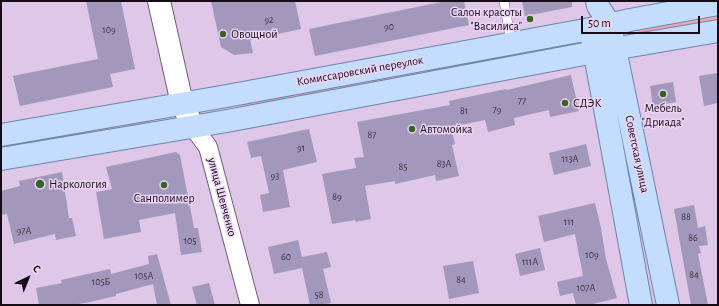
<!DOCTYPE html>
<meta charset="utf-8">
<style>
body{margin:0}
#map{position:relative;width:719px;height:306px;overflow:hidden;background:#dfc7e8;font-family:"Alegreya Sans",sans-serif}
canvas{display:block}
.frame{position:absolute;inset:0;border:2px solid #150c18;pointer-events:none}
.north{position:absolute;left:8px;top:258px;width:40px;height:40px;-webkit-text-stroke:3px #ecd4f5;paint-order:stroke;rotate:43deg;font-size:11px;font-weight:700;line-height:16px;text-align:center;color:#150c18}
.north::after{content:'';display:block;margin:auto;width:14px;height:18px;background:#150c18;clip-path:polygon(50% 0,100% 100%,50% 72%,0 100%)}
.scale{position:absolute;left:581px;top:16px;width:119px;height:18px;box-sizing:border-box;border:2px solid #150c18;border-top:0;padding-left:5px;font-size:12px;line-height:14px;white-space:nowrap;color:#150c18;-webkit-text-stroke:3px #ecd4f5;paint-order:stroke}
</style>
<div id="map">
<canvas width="719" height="306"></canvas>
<div class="frame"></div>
<div class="north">С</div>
<div class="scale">50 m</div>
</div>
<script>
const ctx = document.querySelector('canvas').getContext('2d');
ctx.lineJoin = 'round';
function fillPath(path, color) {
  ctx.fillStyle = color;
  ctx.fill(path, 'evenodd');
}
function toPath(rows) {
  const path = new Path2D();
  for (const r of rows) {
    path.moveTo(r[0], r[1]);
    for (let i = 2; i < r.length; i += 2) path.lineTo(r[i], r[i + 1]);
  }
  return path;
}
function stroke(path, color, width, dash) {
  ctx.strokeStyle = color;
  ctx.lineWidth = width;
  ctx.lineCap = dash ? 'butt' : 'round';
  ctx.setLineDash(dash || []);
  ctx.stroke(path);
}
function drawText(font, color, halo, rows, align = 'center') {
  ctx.font = font + ' "Alegreya Sans",sans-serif';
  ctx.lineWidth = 3;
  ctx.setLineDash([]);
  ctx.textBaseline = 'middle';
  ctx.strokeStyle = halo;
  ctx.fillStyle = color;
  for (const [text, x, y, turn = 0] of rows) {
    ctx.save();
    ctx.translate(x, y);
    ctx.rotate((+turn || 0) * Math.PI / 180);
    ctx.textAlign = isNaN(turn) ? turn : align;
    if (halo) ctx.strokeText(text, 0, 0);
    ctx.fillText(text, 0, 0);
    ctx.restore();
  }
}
const green = toPath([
 [718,13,718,21,639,35,637,27],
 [560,42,562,50,243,109,241,100],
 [150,118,151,125,1,151,1,144]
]);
const building = toPath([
 [86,1,121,1,135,69,110,74,113,87,20,106,13,76,98,59],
 [211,1,295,1,301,29,250,40,253,53,234,55,221,47],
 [446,1,464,1,469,25,315,56,309,29],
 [522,1,572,1,572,7,525,16],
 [718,73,718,103,704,106,699,76],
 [571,75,579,111,550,117,549,110,514,118,515,125,488,132,485,120,451,127,455,144,452,145,459,176,436,181,435,175,395,184,395,181,365,186,371,219,356,222,355,220,332,224,322,174,356,168,354,158,364,157,357,122,450,105,449,101,506,89,507,90],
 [673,82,676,102,653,106,650,86],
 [309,129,317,162,283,170,290,207,263,212,260,195,269,193,261,156,251,158,247,142],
 [586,144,591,166,554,175,549,153],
 [176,152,180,155,194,228,198,228,202,252,181,255,175,213,139,220,141,232,104,239,96,192,112,189,106,167],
 [62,172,69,218,72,218,76,236,56,240,55,234,14,244,7,214,1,215,1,191,20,186,19,181],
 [595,203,601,228,606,259,617,298,589,305,576,305,573,293,560,296,557,282,583,276,575,234,544,242,538,216],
 [694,205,698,228,705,226,708,245,699,246,701,253,698,254,708,305,691,305,674,209],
 [298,240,302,257,327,252,331,267,323,269,331,303,320,305,310,305,302,268,274,274,268,247],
 [540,248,545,270,520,276,515,254],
 [157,254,171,305,157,305,153,284,116,294,116,296,85,303,71,305,39,305,36,288,62,283,61,280,110,269,111,274,149,264,148,256],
 [473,261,479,293,449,299,443,266],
 [209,283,215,305,197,305,192,287]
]);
const lane = toPath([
 [504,1,511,43]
]);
const street = toPath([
 [193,127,208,147,250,305]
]);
const secondary = toPath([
 [159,1,182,103,193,127]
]);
const primary = toPath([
 [597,1,598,6,610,25,668,305],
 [592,38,641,305],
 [1,135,221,97,590,29,630,20,718,4],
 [1,159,227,121,595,52,718,31]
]);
const markers = [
 [530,19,4,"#366321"],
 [223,34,4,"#366321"],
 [663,94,4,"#366321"],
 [565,103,4,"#366321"],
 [412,129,4,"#366321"],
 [40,184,5,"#366321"],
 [164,185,4,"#366321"]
];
const numberNames = [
 ["92",269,20],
 ["90",389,27],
 ["109",109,30],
 ["77",522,101],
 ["79",497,110],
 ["81",464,111],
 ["87",372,135],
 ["91",301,148],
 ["113А",570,159],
 ["83А",444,164],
 ["85",403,167],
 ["93",275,176],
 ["89",337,197],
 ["88",686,217],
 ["111",569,222],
 ["97А",24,231],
 ["86",693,238],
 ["105",190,241],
 ["109",592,255],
 ["60",286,257],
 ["111А",530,262],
 ["84",694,275],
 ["105А",144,276],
 ["84",461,280],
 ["105Б",101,282],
 ["107А",586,288],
 ["58",319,295]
];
const poiNames = [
 ["Салон красоты",522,12,"right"],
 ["\"Василиса\"",522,26,"right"],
 ["Овощной",231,34],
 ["СДЭК",573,103],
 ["Мебель",663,108,"center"],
 ["\"Дриада\"",663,122,"center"],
 ["Автомойка",420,129],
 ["Наркология",49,184],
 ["Санполимер",164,198,"center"]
];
const streetNames = [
 ["Комиссаровский переулок",360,71,-10],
 ["Советская улица",637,154,78],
 ["улица Шевченко",222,197,75]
];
fillPath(green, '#f0a8ab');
fillPath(building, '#a198bb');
stroke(lane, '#725c79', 10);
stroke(street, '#725c79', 20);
stroke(secondary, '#725c79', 24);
stroke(primary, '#6d84ac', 24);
stroke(lane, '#fff', 9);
stroke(street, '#fff', 18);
stroke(secondary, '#fff', 22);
stroke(primary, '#c4dcfd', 22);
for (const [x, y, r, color] of markers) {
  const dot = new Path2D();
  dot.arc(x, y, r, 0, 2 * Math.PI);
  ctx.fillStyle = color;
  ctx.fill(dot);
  stroke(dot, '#ecd4f5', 1.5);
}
drawText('10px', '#382f41', null, numberNames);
drawText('12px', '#150c18', '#ecd4f5', poiNames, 'left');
drawText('12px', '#150c18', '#ecd4f5', streetNames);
</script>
